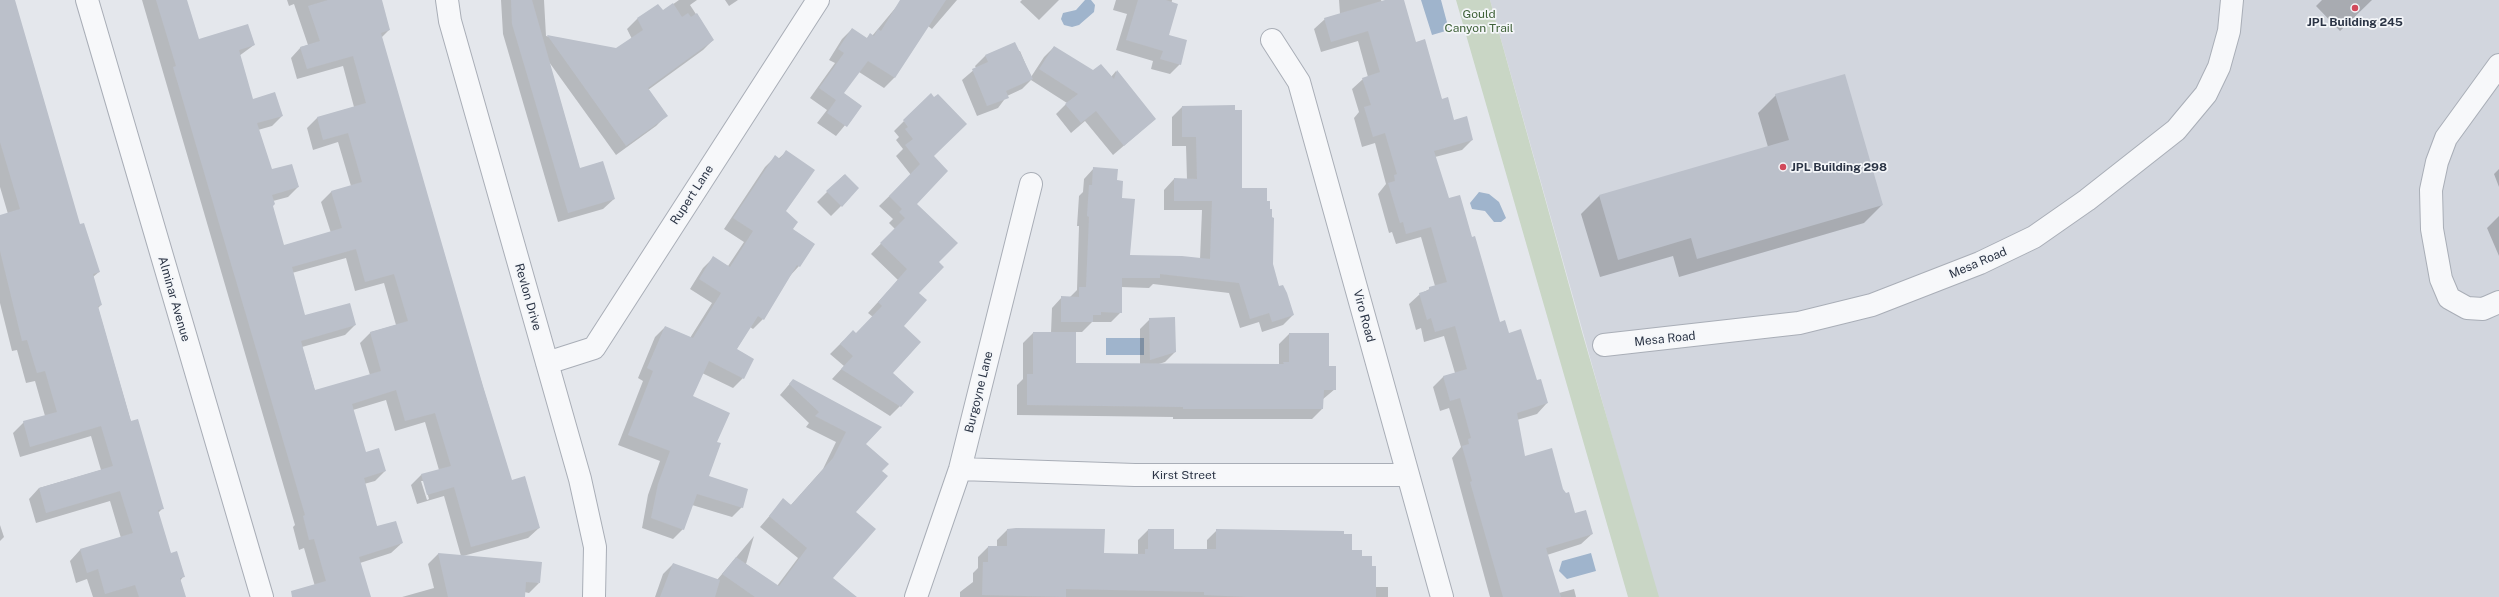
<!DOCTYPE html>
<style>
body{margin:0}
canvas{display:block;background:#e4e7ec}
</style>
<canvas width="2499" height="597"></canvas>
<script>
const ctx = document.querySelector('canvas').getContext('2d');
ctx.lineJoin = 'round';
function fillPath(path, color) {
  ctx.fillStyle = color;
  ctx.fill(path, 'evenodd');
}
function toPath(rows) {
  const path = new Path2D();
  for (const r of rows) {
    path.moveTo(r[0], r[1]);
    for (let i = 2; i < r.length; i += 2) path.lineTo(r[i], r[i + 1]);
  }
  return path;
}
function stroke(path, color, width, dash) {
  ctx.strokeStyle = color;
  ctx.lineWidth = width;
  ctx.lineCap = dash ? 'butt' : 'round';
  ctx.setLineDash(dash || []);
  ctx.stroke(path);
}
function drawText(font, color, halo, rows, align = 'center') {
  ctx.font = font + ' "Public Sans",sans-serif';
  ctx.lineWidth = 3.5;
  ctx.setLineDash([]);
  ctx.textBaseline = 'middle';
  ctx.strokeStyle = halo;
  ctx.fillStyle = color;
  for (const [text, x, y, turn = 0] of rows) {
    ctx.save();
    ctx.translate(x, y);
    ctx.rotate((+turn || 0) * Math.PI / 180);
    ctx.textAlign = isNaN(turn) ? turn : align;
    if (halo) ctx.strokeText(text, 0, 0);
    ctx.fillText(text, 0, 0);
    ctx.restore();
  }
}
const built = toPath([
 [1490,0,2499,0,2499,597,1657,597]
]);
const green = toPath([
 [1456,0,1490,0,1582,332,1659,597,1628,597]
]);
const water = toPath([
 [1085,0,1091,0,1095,5,1094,12,1079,25,1072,27,1064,25,1061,19,1063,13,1076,10],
 [1421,0,1441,0,1449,30,1432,35],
 [1479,192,1489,194,1499,202,1506,218,1501,222,1494,222,1485,211,1472,209,1470,203],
 [1106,338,1144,338,1144,355,1106,355],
 [1591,553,1596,571,1567,579,1559,571,1562,561]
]);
const shadow = toPath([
 [0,0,13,0,79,225,99,272,93,277,101,305,98,308,131,422,163,508,158,513,170,554,183,577,180,581,185,597,93,597,87,579,76,583,70,561,80,550,121,538,110,501,36,523,29,499,39,488,101,470,91,436,20,457,13,433,24,422,45,416,35,381,26,383,17,350,12,351,0,303,0,216,8,214,0,187],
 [142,0,186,0,198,40,254,45,239,56,252,100,282,116,272,126,258,130,271,171,298,187,288,197,273,201,272,206,283,246,331,233,321,202,331,192,351,186,338,142,313,150,307,128,317,118,354,107,343,66,297,79,291,58,301,47,308,45,294,4,289,6,287,0,381,0,389,30,381,38,447,267,511,481,539,528,528,538,463,556,539,583,529,593,524,592,524,597,402,597,434,588,428,564,438,554,461,556,444,496,417,504,411,485,421,475,439,470,425,422,395,431,386,400,353,410,365,453,385,471,375,481,364,484,377,527,402,543,391,553,360,563,370,597,318,597,304,548,299,550,293,527,295,525],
 [346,258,355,291,384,283,396,325,371,332,360,343,370,375,315,391,302,347,345,335,355,325,304,316,292,273],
 [421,481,424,481,429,499,427,500],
 [501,0,544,0,546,36,616,49,632,39,627,29,637,19,662,12,679,0,697,0,690,5,713,40,703,50,648,90,666,116,656,126,616,155,549,62,580,170,614,199,603,209,558,222,503,34],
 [725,0,738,0,729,6],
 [902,0,957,0,932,29,928,26,894,78,884,88,859,72,843,93,861,106,836,136,817,123,827,110,810,98,835,63,829,60,842,39,852,29,866,39,870,35,872,36],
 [1022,0,1059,0,1039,20,1020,2],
 [1116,0,1172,0,1168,36,1180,64,1170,74,1151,69,1153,61,1116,50,1127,14,1113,10],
 [1339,0,1381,0,1382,2,1402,0,1415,43,1442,100,1454,121,1472,140,1462,150,1435,157,1448,199,1471,238,1499,323,1547,403,1537,414,1517,420,1524,457,1562,489,1574,514,1592,534,1581,544,1547,555,1559,593,1574,589,1576,597,1490,597,1452,458,1461,447,1449,408,1440,411,1433,387,1443,377,1455,373,1444,336,1424,342,1421,328,1416,330,1409,304,1420,294,1435,286,1421,237,1396,244,1392,232,1389,233,1378,194,1386,184,1375,143,1362,147,1354,118,1359,112,1352,89,1363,79,1368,77,1358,41,1321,52,1314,29,1325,19,1340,14],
 [2322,0,2372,0,2340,31,2316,6],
 [1054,47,1093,71,1111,77,1116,71,1155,119,1113,155,1085,121,1071,133,1056,114,1067,103,1031,80,1022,89,1007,96,998,108,977,116,962,80,976,68,975,66,985,56,1020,51,1031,77,1044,57],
 [1776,95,1882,205,1864,223,1679,277,1673,256,1600,277,1581,214,1599,196,1768,147,1758,113],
 [1234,106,1241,189,1266,202,1272,264,1278,288,1293,315,1283,325,1262,332,1259,322,1240,328,1229,293,1153,284,1149,288,1121,287,1121,312,1111,322,1092,322,1082,332,1075,332,1075,364,1140,364,1140,329,1150,319,1175,352,1165,362,1159,364,1279,365,1279,344,1289,334,1328,367,1335,389,1322,400,1322,409,1312,419,1173,419,1173,417,1017,415,1017,385,1023,379,1023,343,1033,333,1051,333,1052,308,1062,297,1070,297,1077,290,1079,226,1077,226,1079,196,1083,192,1084,179,1094,168,1116,181,1121,199,1129,256,1200,259,1202,210,1164,210,1164,190,1174,179,1187,180,1186,146,1172,146,1172,117,1182,107],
 [904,121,933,156,916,204,938,262,918,293,902,326,892,373,900,406,890,416,832,379,844,366,830,354,843,341,856,334,873,317,868,313,898,280,871,254,895,229,889,223,893,219,879,206,911,175,896,156,903,149,896,140,899,137,894,131],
 [786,152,785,211,799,266,789,277,763,319,753,329,750,327,736,350,743,378,733,388,702,373,692,397,716,442,707,477,742,507,732,517,692,505,683,529,673,539,642,528,648,495,660,461,618,445,643,381,638,378,655,337,665,327,690,338,712,303,690,289,703,268,713,258,728,266,744,242,724,229,765,167,775,157,778,159],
 [2499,169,2499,187,2494,174],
 [844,175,841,206,831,216,817,202],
 [2499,216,2499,256,2487,228],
 [793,380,865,444,881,471,854,512,831,579,848,597,655,597,663,574,673,564,717,580,754,536,746,564,777,586,798,558,760,527,783,500,791,505,823,469,836,442,806,427,809,423,780,395],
 [0,525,4,537,0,541],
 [1007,530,1103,554,1138,555,1138,540,1148,530,1173,550,1207,550,1207,540,1217,530,1344,535,1351,551,1371,567,1375,587,1388,587,1388,597,960,597,960,592,973,582,973,573,978,568,978,557,988,547,997,547,997,540]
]);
const building = toPath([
 [0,0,15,0,80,224,84,223,100,272,93,274,102,305,98,306,131,421,138,419,164,509,158,510,171,553,177,551,185,577,180,578,186,597,139,597,135,585,105,594,98,569,87,573,80,549,133,533,120,491,46,513,39,488,113,466,101,426,30,447,23,421,57,412,45,371,37,373,27,340,22,341,0,251,0,215,20,209,0,142],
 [156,0,187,0,199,39,248,24,255,45,239,50,253,99,275,92,283,116,257,123,272,169,292,164,299,187,272,195,275,204,273,206,284,245,342,228,331,191,362,182,348,133,323,140,317,117,366,103,353,56,307,69,300,47,320,41,308,6,328,0,382,0,390,30,381,33,483,386,512,480,525,476,540,528,471,547,454,487,427,495,421,474,451,466,435,413,405,421,396,390,352,404,366,452,379,448,386,471,364,478,377,526,396,521,403,543,359,557,371,597,292,597,291,591,326,581,314,539,309,540,303,516,305,515,173,67,176,66],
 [356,249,365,282,394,274,408,321,370,332,381,371,315,390,301,341,356,325,350,303,305,315,292,267],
 [511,0,532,0,580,168,603,161,615,199,568,213,512,24],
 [900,0,946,0,895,78,868,61,844,93,862,106,847,127,827,113,836,100,819,88,844,53,838,49,852,28,867,38,870,33,874,36,878,29,881,31],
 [1138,0,1166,0,1178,4,1169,35,1187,40,1181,65,1160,59,1163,51,1126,40],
 [1385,0,1404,0,1416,42,1425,39,1442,99,1448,97,1454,120,1467,116,1473,140,1434,151,1449,198,1460,195,1472,237,1475,236,1500,322,1505,320,1509,333,1521,329,1537,380,1541,379,1548,403,1517,413,1525,456,1552,448,1563,489,1566,493,1569,492,1575,513,1586,510,1593,534,1546,548,1561,597,1503,597,1470,482,1472,481,1462,446,1469,444,1468,439,1471,438,1460,398,1450,401,1443,376,1467,369,1455,326,1435,332,1431,318,1427,320,1419,293,1429,290,1429,287,1447,282,1431,227,1406,234,1403,222,1400,223,1388,183,1395,181,1394,175,1397,174,1385,133,1373,137,1364,107,1371,105,1362,78,1380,72,1368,31,1331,42,1324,18],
 [673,3,682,17,688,13,691,17,697,13,714,40,648,88,668,116,626,146,547,35,616,48,643,30,637,18,658,4,663,10],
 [1015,42,1033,79,1006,91,1009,98,987,106,972,69,988,62,985,55],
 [1054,46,1093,70,1101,64,1114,79,1117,70,1156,119,1124,146,1096,111,1081,123,1065,104,1078,94,1039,69],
 [1845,74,1883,205,1697,259,1691,238,1618,260,1599,195,1789,140,1775,94],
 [931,93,934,97,938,94,967,124,934,156,948,171,917,204,958,243,939,262,944,267,919,293,927,300,904,326,921,342,893,373,914,392,901,407,841,369,853,356,840,344,853,330,856,333,882,306,878,302,907,269,880,243,905,218,899,212,902,209,889,196,920,164,905,145,913,139,905,129,908,127,903,120],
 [1235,105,1235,110,1242,110,1242,188,1267,188,1267,201,1270,201,1270,209,1272,209,1272,217,1274,218,1273,264,1279,286,1283,285,1287,293,1294,315,1272,322,1269,313,1250,319,1239,283,1160,274,1160,278,1122,278,1122,313,1101,312,1101,315,1093,315,1093,322,1061,322,1061,296,1079,297,1079,287,1086,287,1089,217,1087,216,1089,185,1092,185,1093,167,1118,169,1117,180,1123,181,1122,198,1135,199,1130,255,1182,256,1210,259,1212,201,1174,201,1174,178,1197,179,1196,137,1182,137,1182,106],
 [786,150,815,170,786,211,798,222,793,229,815,244,800,267,797,265,764,320,758,316,737,349,754,359,744,379,709,361,693,396,730,413,717,442,721,443,709,476,748,489,743,508,697,494,684,530,651,518,658,484,670,451,628,435,653,371,647,368,665,326,693,338,721,293,699,279,713,256,730,267,753,231,733,218,775,155,780,159],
 [845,174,859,188,842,207,826,191],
 [1175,317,1176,352,1150,360,1149,318],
 [1033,332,1076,332,1076,363,1284,364,1283,362,1289,362,1289,333,1329,333,1329,366,1336,366,1336,390,1324,390,1323,409,1183,409,1183,407,1027,405,1027,374,1033,374],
 [793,379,882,427,866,444,889,464,882,471,888,476,856,512,876,529,833,578,857,597,755,597,722,574,736,557,779,586,807,548,769,516,783,498,791,505,833,458,846,432,815,416,819,412,789,384],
 [1016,528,1105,529,1104,553,1145,554,1145,549,1148,549,1148,529,1174,529,1174,549,1216,549,1216,529,1344,531,1344,534,1352,534,1352,550,1362,550,1362,556,1372,556,1372,566,1376,566,1376,597,1248,597,1204,595,1204,592,1066,589,1066,597,982,595,983,562,988,562,988,546,1007,546,1007,529],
 [438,553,542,562,540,583,526,582,525,597,448,597],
 [673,563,720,580,715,597,660,597]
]);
const minor = toPath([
 [87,0,262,597],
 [447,0,450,21,580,479,595,547,594,597],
 [1272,40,1299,82,1442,597],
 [2499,65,2446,138,2437,162,2431,190,2432,229,2441,279,2449,298,2467,308,2483,309,2499,302],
 [1604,345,1799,323,1872,305,1980,263,2034,237,2087,200,2176,130,2206,94,2219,67,2229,31,2232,0],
 [547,363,594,348,818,0],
 [960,469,1135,475,1407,475],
 [916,597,960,469,1031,184]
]);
const markers = [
 [2355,8,4,"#d1495b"],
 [1783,167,4,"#d1495b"]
];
const parkNames = [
 ["Gould",1479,14],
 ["Canyon Trail",1479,28]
];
const poiNames = [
 ["JPL Building 245",2355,22],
 ["JPL Building 298",1791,167,"left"]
];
const streetNames = [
 ["Rupert Lane",692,195,-57],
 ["Mesa Road",1978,263,-23],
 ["Revlon Drive",528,297,74],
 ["Alminar Avenue",174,299,74],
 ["Viro Road",1364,316,75],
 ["Mesa Road",1665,339,-6],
 ["Burgoyne Lane",979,392,-76],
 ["Kirst Street",1184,475]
];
fillPath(built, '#d2d6de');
fillPath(green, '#c9d6c5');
fillPath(water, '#9fb4cc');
fillPath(shadow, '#0003');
fillPath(building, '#bbc0ca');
stroke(minor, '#a9aeb7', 24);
stroke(minor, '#f7f8fa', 22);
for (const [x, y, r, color] of markers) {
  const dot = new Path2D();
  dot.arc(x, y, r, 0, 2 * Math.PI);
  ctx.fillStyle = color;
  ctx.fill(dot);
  stroke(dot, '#f4f6f9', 1.5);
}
drawText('12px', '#3f6138', '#f4f6f9', parkNames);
drawText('bold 12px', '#2b3445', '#f4f6f9', poiNames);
drawText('12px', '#2b3445', '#f4f6f9', streetNames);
</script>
